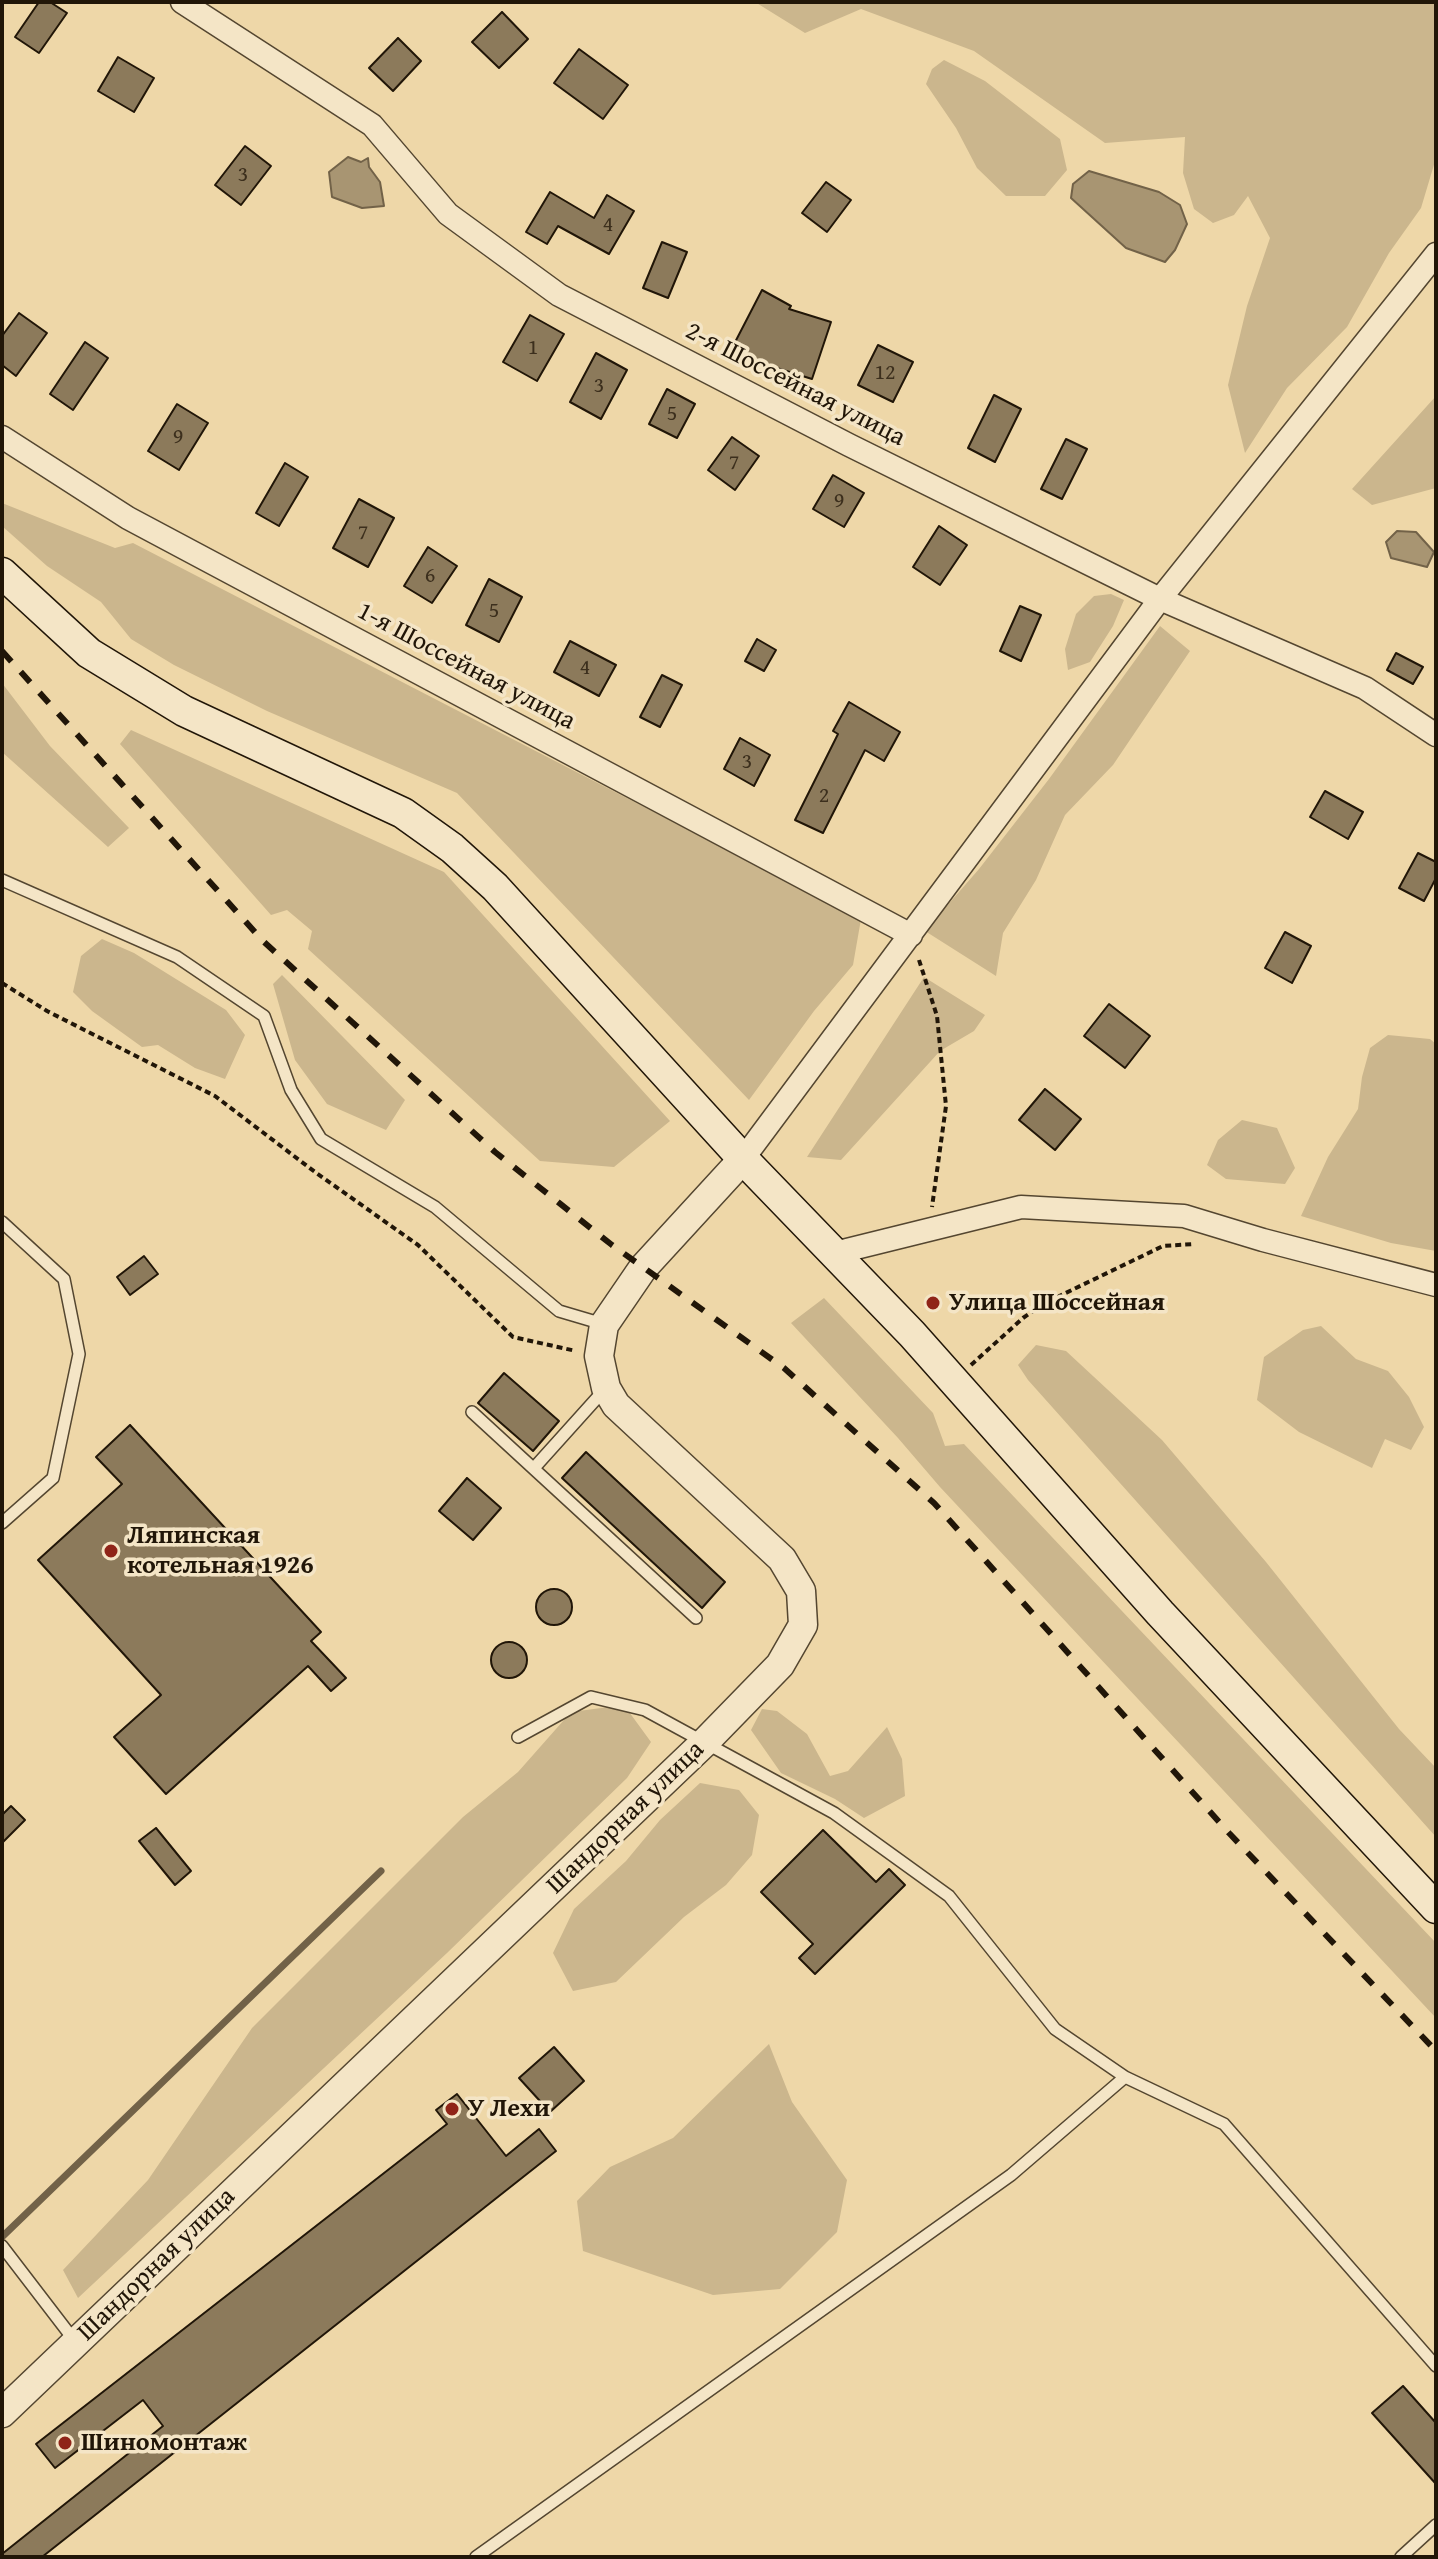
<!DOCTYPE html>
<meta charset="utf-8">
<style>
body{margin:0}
#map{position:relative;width:1438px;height:2559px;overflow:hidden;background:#eed7a8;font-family:"Gentium Book Plus",serif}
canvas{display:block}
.frame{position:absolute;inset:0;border:4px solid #211608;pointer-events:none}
</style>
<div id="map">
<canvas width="1438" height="2559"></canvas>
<div class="frame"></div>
</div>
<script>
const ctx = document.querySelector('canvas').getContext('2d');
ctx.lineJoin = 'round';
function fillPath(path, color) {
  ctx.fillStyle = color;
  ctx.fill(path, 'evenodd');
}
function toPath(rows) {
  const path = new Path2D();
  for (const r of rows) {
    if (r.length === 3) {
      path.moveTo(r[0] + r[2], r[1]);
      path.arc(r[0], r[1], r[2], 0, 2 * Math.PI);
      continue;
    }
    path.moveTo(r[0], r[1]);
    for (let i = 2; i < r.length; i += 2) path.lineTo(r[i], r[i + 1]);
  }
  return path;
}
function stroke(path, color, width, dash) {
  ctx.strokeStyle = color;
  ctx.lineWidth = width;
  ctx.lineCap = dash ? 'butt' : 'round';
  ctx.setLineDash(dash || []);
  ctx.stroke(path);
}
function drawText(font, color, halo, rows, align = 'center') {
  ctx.font = font + ' "Gentium Book Plus",serif';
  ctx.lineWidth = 7;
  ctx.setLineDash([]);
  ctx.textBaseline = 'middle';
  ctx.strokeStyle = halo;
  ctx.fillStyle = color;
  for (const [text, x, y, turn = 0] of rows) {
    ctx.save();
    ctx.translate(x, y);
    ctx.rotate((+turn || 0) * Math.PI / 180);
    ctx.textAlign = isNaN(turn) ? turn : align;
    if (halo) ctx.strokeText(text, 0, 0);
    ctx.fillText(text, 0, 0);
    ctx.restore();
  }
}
const green = toPath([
 [755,2,1436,2,1436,158,1421,208,1389,253,1347,327,1287,388,1245,453,1228,385,1247,306,1270,238,1248,196,1234,215,1213,223,1194,209,1183,173,1185,137,1105,143,974,51,861,9,805,33],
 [944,60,985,81,1060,139,1067,170,1045,196,1006,196,977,168,956,128,926,84,932,69],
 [1436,396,1436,488,1372,505,1352,489],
 [2,503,115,548,133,543,861,919,853,965,814,1011,749,1100,457,793,267,711,174,665,131,639,101,602,47,566,2,526],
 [1111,594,1124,600,1113,626,1090,662,1068,670,1065,649,1076,614,1094,596],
 [1160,626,1190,651,1113,765,1065,815,1036,880,1003,933,996,976,925,931,979,869,1049,779],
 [2,683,50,746,129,828,108,847,2,752],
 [131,730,444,872,670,1121,614,1167,540,1161,308,949,312,931,287,910,271,915,120,744],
 [102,939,134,953,226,1010,245,1035,225,1079,195,1068,158,1045,142,1047,92,1011,73,992,81,956],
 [282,975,405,1100,386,1130,327,1104,295,1060,273,984],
 [924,977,985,1015,974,1031,940,1051,841,1160,807,1157],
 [1388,1035,1430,1039,1436,1044,1436,1251,1391,1243,1301,1216,1328,1157,1358,1109,1362,1077,1370,1048],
 [1242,1120,1277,1128,1295,1168,1285,1184,1226,1179,1207,1165,1218,1140],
 [824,1298,933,1413,945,1446,964,1444,1436,1943,1436,2018,940,1487,898,1438,791,1323],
 [1321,1326,1356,1359,1388,1371,1409,1397,1424,1427,1411,1450,1385,1439,1372,1468,1299,1432,1257,1400,1264,1357,1303,1330],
 [1036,1345,1066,1351,1162,1440,1266,1562,1399,1729,1436,1768,1436,1837,1028,1380,1018,1365],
 [624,1705,651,1742,627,1778,447,1953,78,2298,63,2270,148,2180,252,2028,463,1817,518,1772,571,1712],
 [762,1709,777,1711,807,1734,830,1776,848,1771,887,1727,902,1759,905,1796,864,1818,835,1799,781,1773,751,1730],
 [700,1783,739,1790,759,1815,752,1855,726,1885,684,1917,616,1982,573,1991,553,1953,574,1909,626,1861,660,1820],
 [769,2044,792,2102,847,2180,837,2232,780,2289,713,2295,583,2251,577,2201,610,2167,673,2138]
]);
const water = toPath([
 [348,157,361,162,368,158,369,167,380,182,384,206,362,208,332,197,329,172,348,157],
 [1089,171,1159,192,1180,205,1187,224,1175,250,1165,262,1126,248,1071,198,1073,184,1089,171],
 [1397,531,1416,532,1434,552,1427,567,1391,558,1386,542,1397,531]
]);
const stream = toPath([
 [2,2237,381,1871]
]);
const building = toPath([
 [39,2,50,2,67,13,39,53,15,37,39,2],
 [502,12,528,39,499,68,472,42,502,12],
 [398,38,421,61,393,91,369,68,398,38],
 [579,49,628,85,603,119,554,83,579,49],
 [118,57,154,78,134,112,98,91,118,57],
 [245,146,271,166,241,205,215,185,245,146],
 [826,182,851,200,827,232,802,213,826,182],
 [550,192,594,218,607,195,634,211,609,254,558,226,547,244,526,232,550,192],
 [662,242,687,252,668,298,643,288,662,242],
 [762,290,791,306,789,309,831,322,812,379,761,363,760,365,731,350,762,290],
 [19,313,47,333,16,376,2,365,2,336,19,313],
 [530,315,564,334,537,381,503,362,530,315],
 [85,342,108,358,73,410,50,394,85,342],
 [878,345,913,362,893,402,858,385,878,345],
 [596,353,627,370,601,419,570,402,596,353],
 [667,389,695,404,677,438,649,424,667,389],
 [994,395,1021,409,995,462,968,448,994,395],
 [177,404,208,423,179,470,148,451,177,404],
 [732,437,759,456,735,490,708,470,732,437],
 [1066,439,1087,449,1062,499,1041,489,1066,439],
 [285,463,308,477,279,526,256,513,285,463],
 [833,475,864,493,844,527,813,509,833,475],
 [359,499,394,518,368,567,333,548,359,499],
 [939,526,967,545,940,585,913,567,939,526],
 [428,547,457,566,432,603,404,586,428,547],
 [489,579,522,597,499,642,466,625,489,579],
 [1020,606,1041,615,1021,661,1000,651,1020,606],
 [757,639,776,650,764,671,745,661,757,639],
 [570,641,616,665,599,696,554,672,570,641],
 [1396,653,1423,667,1413,684,1387,670,1396,653],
 [662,675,682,685,660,727,640,717,662,675],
 [849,702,900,732,884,761,865,750,823,833,795,820,838,734,833,731,849,702],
 [740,738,770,755,754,786,724,769,740,738],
 [1325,791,1363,812,1348,839,1310,817,1325,791],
 [1418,853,1436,862,1436,878,1424,901,1399,888,1418,853],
 [1285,932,1311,946,1292,983,1265,968,1285,932],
 [1109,1004,1150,1036,1125,1068,1084,1036,1109,1004],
 [1045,1089,1081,1119,1055,1150,1019,1120,1045,1089],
 [144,1256,158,1274,130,1295,117,1277,144,1256],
 [504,1373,559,1421,533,1451,478,1403,504,1373],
 [130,1425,321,1632,311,1641,346,1678,331,1691,308,1666,166,1794,114,1737,161,1695,38,1560,122,1484,96,1457,130,1425],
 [586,1452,725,1582,702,1608,562,1478,586,1452],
 [467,1478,501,1508,473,1540,439,1511,467,1478],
 [554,1607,18],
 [509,1660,18],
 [11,1806,25,1820,2,1843,2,1815,11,1806],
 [156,1828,191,1871,175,1885,139,1841,156,1828],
 [823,1830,876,1882,889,1869,905,1885,815,1974,799,1958,813,1944,761,1892,823,1830],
 [554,2047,584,2081,550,2112,519,2078,554,2047],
 [457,2094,506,2156,539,2129,556,2151,42,2557,2,2557,2,2554,163,2426,143,2400,55,2468,36,2444,447,2124,436,2110,457,2094],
 [1403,2386,1436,2423,1436,2484,1372,2413,1403,2386]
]);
const path = toPath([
 [919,960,937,1016,946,1106,932,1207],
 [2,983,47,1011,215,1096,315,1172,418,1245,513,1337,576,1351],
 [971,1365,1023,1318,1045,1303,1163,1246,1194,1244]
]);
const service = toPath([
 [2,880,177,957,264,1016,291,1090,321,1139,435,1207,559,1311,603,1324],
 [2,1222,64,1279,79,1354,53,1478,2,1523],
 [472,1412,696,1618],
 [534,1468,606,1388],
 [518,1737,591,1697,645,1710,834,1813,949,1896,1055,2029,1125,2077,1224,2124,1436,2366],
 [2,2246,74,2340],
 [476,2557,1011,2175,1125,2077],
 [1401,2557,1436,2525]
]);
const minor = toPath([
 [182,2,372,125,448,214,559,295,849,445,1160,599,1365,688,1436,735],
 [2,437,128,518,911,935],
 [743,1159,1160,599,1436,254],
 [835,1253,1021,1207,1184,1216,1263,1240,1436,1285]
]);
const tertiary = toPath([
 [2,2413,704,1743,780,1665,803,1625,801,1591,782,1559,616,1405,606,1388,599,1356,604,1325,643,1268,743,1159]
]);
const secondary = toPath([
 [2,573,89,653,184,711,403,813,452,848,495,887,743,1159,912,1334,1160,1613,1436,1908]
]);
const rail = toPath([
 [2,651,263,941,495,1152,612,1245,784,1368,934,1503,1229,1833,1436,2051]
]);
const markers = [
 [933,1303,8,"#8f2418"],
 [111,1551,8,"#8f2418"],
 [452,2109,8,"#8f2418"],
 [65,2443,8,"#8f2418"]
];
const numberNames = [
 ["3",243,175],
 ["4",608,225],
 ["1",533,348],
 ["12",885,373],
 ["3",599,386],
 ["5",672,414],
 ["9",178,437],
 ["7",734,463],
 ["9",839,501],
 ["7",363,533],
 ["6",430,576],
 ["5",494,611],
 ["4",585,668],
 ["3",747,762],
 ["2",824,796]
];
const streetNames = [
 ["2-я Шоссейная улица",795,385,27],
 ["1-я Шоссейная улица",466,667,28],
 ["Шандорная улица",626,1818,-44],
 ["Шандорная улица",157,2265,-44]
];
const poiNames = [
 ["Улица Шоссейная",949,1303],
 ["Ляпинская",127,1536],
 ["котельная 1926",127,1566],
 ["У Лехи",468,2109],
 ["Шиномонтаж",81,2443]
];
fillPath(green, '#cbb68d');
fillPath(water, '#a89572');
stroke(water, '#726248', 2);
stroke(stream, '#726248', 7);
fillPath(building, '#8c7a5b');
stroke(building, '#211608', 2);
stroke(service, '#544630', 14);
stroke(minor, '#544630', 25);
stroke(tertiary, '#544630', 31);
stroke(secondary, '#211608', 33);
stroke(path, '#211608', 4, [6, 4]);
stroke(service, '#f4e5c6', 11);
stroke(minor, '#f4e5c6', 22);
stroke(tertiary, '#f4e5c6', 28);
stroke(secondary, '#f4e5c6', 30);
stroke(rail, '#211608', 6, [14, 14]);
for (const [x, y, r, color] of markers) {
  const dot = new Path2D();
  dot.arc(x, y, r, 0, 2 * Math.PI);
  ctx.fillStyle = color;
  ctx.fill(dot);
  stroke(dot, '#f4e5c6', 3);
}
drawText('22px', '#3c2f1d', null, numberNames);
drawText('26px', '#211608', '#f4e5c6', streetNames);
drawText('bold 26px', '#211608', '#f4e5c6', poiNames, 'left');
</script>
